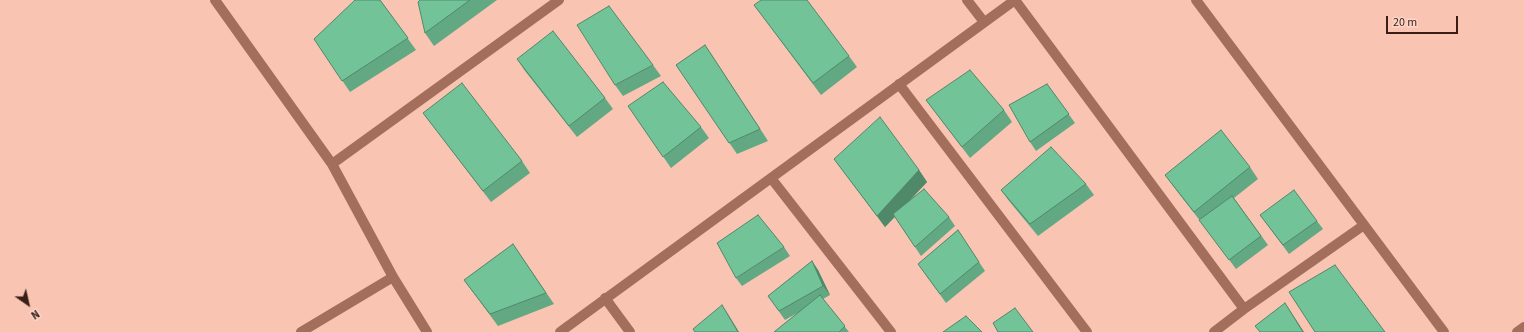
<!DOCTYPE html>
<style>
body{margin:0}
#map{position:relative;width:1524px;height:332px;overflow:hidden;background:#f9c4b2;font-family:"Source Sans 3",sans-serif}
canvas{display:block}
.north{position:absolute;left:8px;top:284px;width:40px;height:40px;-webkit-text-stroke:3px #fdd4c7;paint-order:stroke;rotate:146deg;font-size:11px;font-weight:700;line-height:16px;text-align:center;color:#371f16}
.north::after{content:'';display:block;margin:auto;width:14px;height:18px;background:#371f16;clip-path:polygon(50% 0,100% 100%,50% 72%,0 100%)}
.scale{position:absolute;left:1386px;top:16px;width:72px;height:18px;box-sizing:border-box;border:2px solid #371f16;border-top:0;padding-left:5px;font-size:12px;line-height:14px;white-space:nowrap;color:#371f16;-webkit-text-stroke:3px #fdd4c7;paint-order:stroke}
</style>
<div id="map">
<canvas width="1524" height="332"></canvas>
<div class="north">N</div>
<div class="scale">20 m</div>
</div>
<script>
const ctx = document.querySelector('canvas').getContext('2d');
ctx.lineJoin = 'round';
function toPath(rows) {
  const path = new Path2D();
  for (const r of rows) {
    path.moveTo(r[0], r[1]);
    for (let i = 2; i < r.length; i += 2) path.lineTo(r[i], r[i + 1]);
  }
  return path;
}
function stroke(path, color, width, dash) {
  ctx.strokeStyle = color;
  ctx.lineWidth = width;
  ctx.lineCap = dash ? 'butt' : 'round';
  ctx.setLineDash(dash || []);
  ctx.stroke(path);
}
function fillPath(path, color) {
  ctx.fillStyle = color;
  ctx.fill(path, 'evenodd');
}
const minor = toPath([
 [215,0,332,164,393,277,427,332],
 [967,0,984,22],
 [1015,0,1244,309],
 [1196,0,1444,332],
 [899,84,1087,332],
 [332,164,559,0],
 [771,178,891,332],
 [605,298,630,332],
 [301,332,393,277],
 [560,332,1015,0],
 [1214,332,1244,309,1364,225],
 [1517,332,1524,327]
]);
const wall = toPath([
 [380,0,416,50,350,92,314,39],
 [420,0,497,0,434,46,425,33],
 [754,5,849,56,857,67,821,95],
 [705,45,713,57,768,141,737,154,676,65],
 [517,59,605,98,613,109,577,137,525,71],
 [653,65,661,76,623,96,615,85],
 [1047,84,1075,123,1036,151,1030,142],
 [926,100,1004,110,1012,122,970,158],
 [628,106,701,127,709,138,671,168],
 [423,113,522,161,530,173,491,202],
 [834,159,919,170,927,182,910,200,949,217,955,226,921,256,895,217,885,227],
 [1250,167,1258,179,1234,198,1268,245,1236,269,1201,222,1173,186,1165,175],
 [1086,184,1094,195,1038,236,1009,201,1001,190],
 [1260,215,1317,221,1323,229,1289,254],
 [958,230,985,271,946,303,918,264],
 [513,244,554,304,498,326,464,280],
 [784,247,790,256,742,286,736,278],
 [812,261,818,270,830,295,823,299,849,332,774,332,799,312,785,320,768,296]
]);
const shadedWall = toPath([
 [705,45,713,57,768,141,760,129],
 [919,170,927,182,885,227,877,216],
 [812,261,818,270,830,295,823,286],
 [1285,303,1291,312,1304,332,1303,332],
 [722,305,728,314,739,332,738,332]
]);
const building = toPath([
 [355,0,380,0,408,38,342,81,314,39,355,0],
 [420,0,470,0,425,33,418,2,420,0],
 [761,0,807,0,849,56,813,83,754,5,761,0],
 [609,6,653,65,615,85,577,25,609,6],
 [553,31,605,98,569,126,517,59,553,31],
 [705,45,760,129,729,143,676,65,705,45],
 [970,70,1004,110,962,147,926,100,970,70],
 [663,82,701,127,663,157,628,106,663,82],
 [462,83,522,161,483,191,423,113,462,83],
 [1047,84,1069,114,1030,142,1009,105,1047,84],
 [880,117,919,170,877,216,834,159,880,117],
 [1221,130,1250,167,1194,212,1165,175,1221,130],
 [1051,147,1086,184,1030,224,1001,190,1051,147],
 [924,189,949,217,915,247,893,214,924,189],
 [1294,190,1317,221,1283,245,1260,215,1294,190],
 [1232,196,1261,236,1229,260,1199,220,1232,196],
 [758,215,784,247,736,278,717,243,758,215],
 [958,230,979,262,940,294,918,264,958,230],
 [513,244,546,293,490,314,464,280,513,244],
 [812,261,823,286,779,311,768,296,812,261],
 [1335,265,1385,332,1315,332,1289,292,1335,265],
 [820,295,845,326,839,332,774,332,820,295],
 [1285,303,1303,332,1260,332,1255,326,1285,303],
 [722,305,738,332,695,332,693,329,722,305],
 [1015,308,1033,332,998,332,993,323,1015,308],
 [966,316,982,332,943,332,966,316]
]);
stroke(minor, '#a36e5c', 10);
fillPath(wall, '#62a983');
fillPath(shadedWall, '#50896a');
fillPath(building, '#72c498');
stroke(building, '#50896a', 1);
</script>
